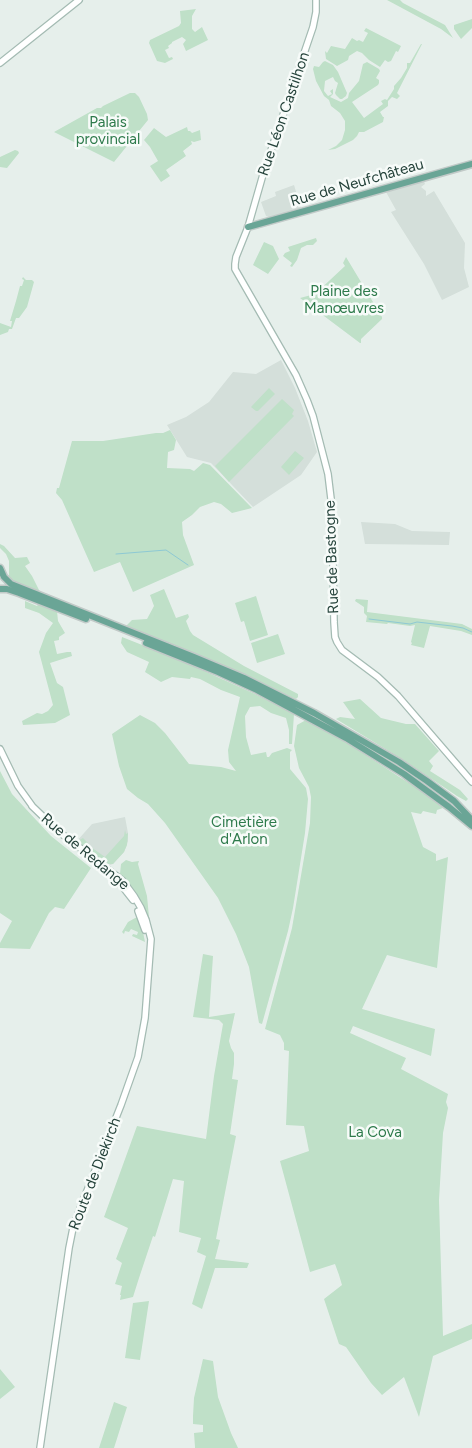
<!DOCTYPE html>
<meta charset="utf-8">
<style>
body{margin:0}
canvas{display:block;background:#e6efeb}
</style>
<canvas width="472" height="1448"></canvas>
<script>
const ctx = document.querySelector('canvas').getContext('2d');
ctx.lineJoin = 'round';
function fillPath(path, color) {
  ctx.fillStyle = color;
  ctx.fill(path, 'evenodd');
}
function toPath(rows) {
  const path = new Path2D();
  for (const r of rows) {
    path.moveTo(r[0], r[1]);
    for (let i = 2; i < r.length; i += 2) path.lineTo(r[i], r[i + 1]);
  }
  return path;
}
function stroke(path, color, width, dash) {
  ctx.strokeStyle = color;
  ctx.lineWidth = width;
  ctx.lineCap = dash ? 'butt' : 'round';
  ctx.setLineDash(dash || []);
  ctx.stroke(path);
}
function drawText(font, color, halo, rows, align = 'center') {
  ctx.font = font + ' Figtree,sans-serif';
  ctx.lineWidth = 5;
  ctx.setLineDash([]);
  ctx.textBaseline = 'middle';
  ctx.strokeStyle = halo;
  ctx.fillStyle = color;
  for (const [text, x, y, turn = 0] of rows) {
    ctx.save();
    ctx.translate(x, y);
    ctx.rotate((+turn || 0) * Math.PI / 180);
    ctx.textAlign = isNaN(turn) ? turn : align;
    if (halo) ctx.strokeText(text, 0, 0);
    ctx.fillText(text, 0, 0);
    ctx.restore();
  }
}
const built = toPath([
 [424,181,425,184,421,187,426,191,426,196,434,191,465,243,464,268,469,287,442,300,424,264,391,212,396,210,386,192],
 [294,185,301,208,269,217,266,216,261,202,276,196,275,192],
 [281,360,295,388,308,421,317,452,301,475,253,507,211,463,187,457,167,425,186,417,209,402,233,372,256,374],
 [361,522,395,524,412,531,450,532,449,545,365,544],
 [125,817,128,833,128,841,124,852,113,864,110,865,76,842,92,824]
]);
const green = toPath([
 [387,0,400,0,403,3,445,25,453,38,441,29],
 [196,9,192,16,192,29,195,32,202,27,208,40,186,51,183,44,186,40,182,37,172,42,172,43,168,46,169,48,165,50,169,58,172,57,173,59,165,63,157,61,149,43,150,40,179,26,181,23,180,11],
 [472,19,472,28,461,39,454,29,454,25],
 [366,28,401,46,398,52,396,51,391,61,388,62,385,60,380,67,369,60,362,53,357,51,349,56,348,60,337,66,326,59,325,51,327,53,331,46,345,49,352,38,357,41,359,40,363,42,368,33,364,31],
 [421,44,422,44,397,93,400,96,397,99,392,97,388,101,388,106,380,112,383,117,384,117,383,122,364,132,359,132,357,136,353,140,335,149,328,150,336,146,342,140,345,130,345,121,340,113,331,106,329,100,324,96,316,81,313,69,314,66,319,67,323,62,325,61,333,65,338,72,347,93,346,96,342,99,340,99,336,95,335,93,338,83,335,81,333,77,325,81,324,91,328,96,332,94,330,91,333,89,333,94,330,97,341,102,348,98,349,93,359,81,363,64,367,62,379,69,380,71,376,78,379,80,379,83,378,85,352,102,364,118,383,104,381,101,385,99,387,100,394,89,394,86,401,78,407,68,407,63,410,63],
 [130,93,135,93,139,97,147,114,148,120,114,162,54,132,97,108,101,108,103,106],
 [187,127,188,131,190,131,192,133,200,130,201,140,194,142,191,141,192,144,183,151,186,156,166,170,170,176,161,182,150,166,158,161,150,147,144,140,154,128,166,137],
 [15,150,18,151,19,153,7,168,0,167,0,157],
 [316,238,317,241,313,245,307,245,301,248,297,260,292,267,290,266,292,263,283,256,285,253,290,251,288,247],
 [264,242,273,246,279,259,268,274,253,265],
 [346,257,382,317,382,319,361,339,361,343,360,343,300,298,315,294,345,266,343,263],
 [23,277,26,280,32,280,34,282,27,307,19,318,16,318,12,329,9,329,8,332,0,335,0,323,11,327,12,321,10,321,16,301,20,286,22,286,24,280,22,279],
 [269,388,275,394,258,411,256,411,251,407],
 [282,399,294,410,292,414,294,416,229,482,215,466],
 [170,430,176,440,174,450,168,452,167,468,190,469,194,471,203,463,210,465,252,508,232,513,221,504,214,502,200,507,192,515,182,522,183,535,194,565,133,592,120,562,94,572,62,500,56,493,57,488,59,488,72,441,103,441,156,433,163,433],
 [295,451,304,458,289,475,281,467],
 [0,544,4,546,15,558,27,557,30,563,25,566,32,576,40,592,9,579,9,561,6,554,0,548],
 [164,589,176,618,188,614,189,617,186,621,190,631,193,635,244,666,298,694,298,697,296,699,209,660,125,627,132,620,147,619,154,606,150,595],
 [256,596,268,635,250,641,244,621,241,622,235,603],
 [356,599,368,600,367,612,462,624,472,629,472,635,461,631,430,626,424,648,411,645,412,643,411,642,415,625,410,626,388,623,387,624,366,622,367,616,364,613,364,607,355,601],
 [25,601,37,606,39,603,57,611,58,621,65,633,59,637,59,640,54,641,57,654,67,652,71,652,72,656,50,663,57,683,63,687,70,715,55,723,23,725,22,721,37,713,42,714,48,711,53,705,39,652,46,633,53,623,39,613,25,608],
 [278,634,285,654,257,663,251,643],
 [122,637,180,660,255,694,294,714,292,744,289,744,289,730,286,718,271,713,260,706,250,707,245,716,246,737,251,755,266,752,267,757,269,757,272,753,287,748,292,750,290,752,290,769,306,788,308,799,305,833,293,908,288,931,262,1024,259,1023,249,967,236,934,218,898,165,823,148,804,138,798,127,789,119,766,112,734,140,715,155,723,165,733,189,764,221,767,236,771,229,762,228,750,240,697,221,690,200,679,191,677,190,679,172,677,161,682,145,672,149,662,127,652,121,643],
 [360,699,381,718,406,724,415,724,439,751,429,761,433,766,430,771,460,790,468,799,466,801,457,796,402,759,336,719,340,717,355,719,343,702],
 [306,720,344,741,401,778,420,790,443,808,437,810,436,814,423,811,421,814,411,812,423,847,436,854,436,861,448,857,437,968,387,955,362,1009,435,1029,431,1056,353,1026,350,1033,406,1058,401,1069,448,1094,446,1102,448,1108,443,1133,439,1200,443,1336,472,1324,472,1339,433,1356,419,1417,404,1377,382,1395,371,1383,346,1347,339,1344,324,1299,342,1285,339,1275,335,1264,310,1272,280,1161,309,1151,304,1126,286,1125,289,1051,284,1050,284,1043,280,1035,265,1029,292,928,310,823,311,797,309,787,299,768,294,746,297,725],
 [0,771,12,794,51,836,91,868,64,909,55,907,49,913,30,949,0,948,0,943,12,921,0,913],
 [125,830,126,834,128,833,127,845,124,852,113,864,106,864,76,842,83,838,89,844,88,845,105,857,124,836],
 [126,860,132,862,139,861,138,864,147,896,149,917,150,919,149,921,152,930,120,874,121,864],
 [137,917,144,932,143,932,145,942,132,936,133,934,137,935,138,932,131,929,129,932,125,931,124,934,122,932,128,922],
 [203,954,213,956,209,1017,235,1013,229,1041,231,1048,234,1053,234,1064,232,1079,238,1080,230,1134,236,1136,216,1239,220,1240,215,1259,249,1263,247,1268,215,1268,202,1309,192,1304,206,1256,197,1252,201,1238,179,1232,184,1181,173,1179,155,1237,153,1236,139,1278,133,1297,120,1300,121,1295,120,1295,122,1286,115,1284,122,1263,116,1259,128,1228,104,1217,137,1126,206,1139,214,1076,223,1024,219,1020,193,1017],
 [149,1301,140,1360,125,1358,133,1303],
 [203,1359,213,1361,218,1397,231,1433,238,1448,195,1448,195,1447,194,1433,203,1432,203,1425,193,1424,193,1416,194,1398],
 [0,1369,15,1387,0,1399],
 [114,1402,127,1407,114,1448,99,1448]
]);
const stream = toPath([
 [116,554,166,550,188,565],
 [369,619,410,624,417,622,452,626,463,628,472,632]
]);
const secondary = toPath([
 [316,0,316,12,313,27,264,171,248,227,236,257,235,264,235,269,296,375,307,400,313,416,328,474,332,507,334,622,335,637,337,642,342,650,378,677,398,696,472,782],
 [0,63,79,0],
 [0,749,18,786,33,807],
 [32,806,58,831,123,881,134,896,141,908,146,920,151,939,145,1018,138,1057,121,1105,81,1206,73,1228,69,1248,40,1448],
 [107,873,122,886,133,900],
 [138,911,145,930]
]);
const primary = toPath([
 [248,227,472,164],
 [0,568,4,577,11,584,194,657,244,678,314,713,399,762,427,781,454,801,472,820],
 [0,589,7,589,19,593,86,619],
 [146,643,218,672,257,690,346,738,404,774,449,807,472,826]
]);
const streetNames = [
 ["Rue Léon Castilhon",284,114,-71],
 ["Rue de Neufchâteau",357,183,-16],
 ["Rue de Bastogne",332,557,-92],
 ["Rue de Redange",85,852,40],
 ["Route de Diekirch",95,1174,-69]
];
const parkNames = [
 ["Palais",108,123],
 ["provincial",108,140],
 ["Plaine des",344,292],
 ["Manœuvres",344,309],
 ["Cimetière",244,823],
 ["d'Arlon",244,840],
 ["La Cova",375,1133]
];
fillPath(built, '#d4dfda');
fillPath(green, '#bfe0c8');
stroke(stream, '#8ec9d4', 1);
stroke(secondary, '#a4bbb3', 8);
stroke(primary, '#c2cac8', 9);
stroke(secondary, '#fff', 5.5);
stroke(primary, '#6aa596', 6);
drawText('15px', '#24423a', '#f7fbf9', streetNames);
drawText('15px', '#2d7a4b', '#f7fbf9', parkNames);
</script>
